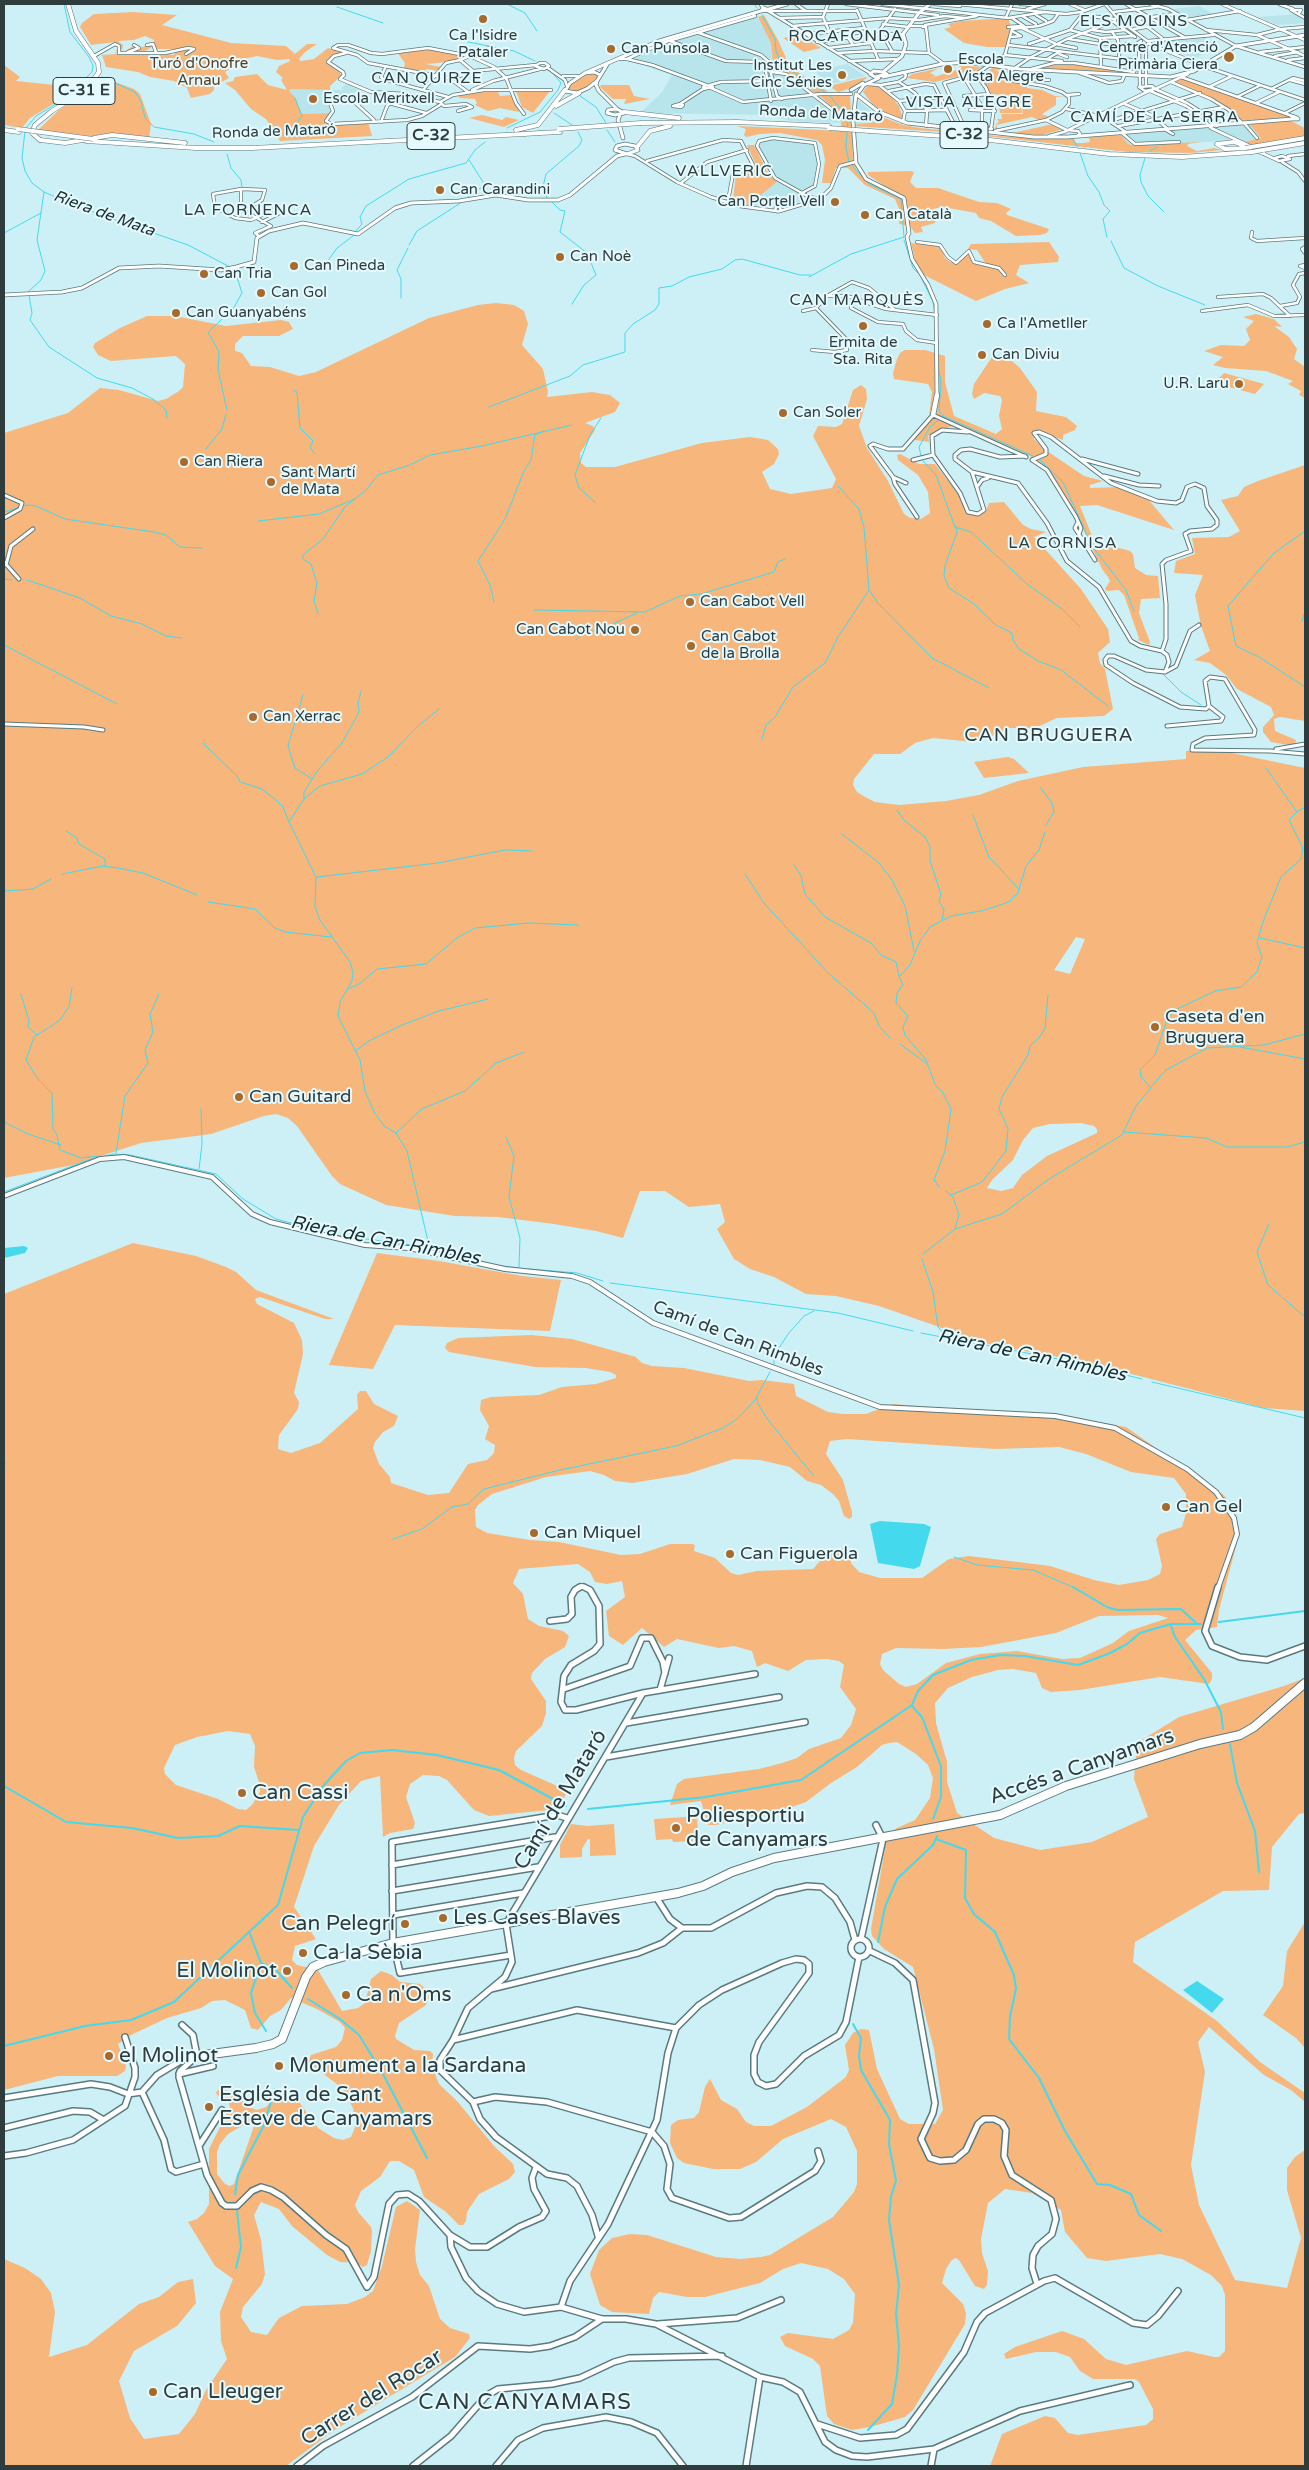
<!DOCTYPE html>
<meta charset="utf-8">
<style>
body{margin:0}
#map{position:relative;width:1309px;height:2470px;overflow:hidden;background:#cdf0f6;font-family:"Varela Round",sans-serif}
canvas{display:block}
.frame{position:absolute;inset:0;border:5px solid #2e3c3e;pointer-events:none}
</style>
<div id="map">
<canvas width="1309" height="2470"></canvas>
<div class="frame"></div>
</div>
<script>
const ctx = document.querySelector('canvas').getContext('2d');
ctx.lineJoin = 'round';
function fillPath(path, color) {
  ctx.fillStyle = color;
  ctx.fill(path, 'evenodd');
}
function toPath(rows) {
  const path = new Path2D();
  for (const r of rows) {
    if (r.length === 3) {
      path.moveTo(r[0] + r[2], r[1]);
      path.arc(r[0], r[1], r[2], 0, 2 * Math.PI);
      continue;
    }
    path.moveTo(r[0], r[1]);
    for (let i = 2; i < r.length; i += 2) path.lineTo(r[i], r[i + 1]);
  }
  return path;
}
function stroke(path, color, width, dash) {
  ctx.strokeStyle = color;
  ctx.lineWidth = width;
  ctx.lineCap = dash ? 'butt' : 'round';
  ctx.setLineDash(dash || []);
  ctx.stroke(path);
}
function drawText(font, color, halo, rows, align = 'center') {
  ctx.font = font + ' "Varela Round",sans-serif';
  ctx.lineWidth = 4;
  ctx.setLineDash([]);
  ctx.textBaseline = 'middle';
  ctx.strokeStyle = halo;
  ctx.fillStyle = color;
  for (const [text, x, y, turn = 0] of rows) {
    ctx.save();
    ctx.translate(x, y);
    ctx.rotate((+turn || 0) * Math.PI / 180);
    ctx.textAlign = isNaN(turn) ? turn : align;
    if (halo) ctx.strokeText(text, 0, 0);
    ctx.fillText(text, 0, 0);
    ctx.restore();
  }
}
const built = toPath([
 [1199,6,1215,15,1190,19,1173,9],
 [1298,14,1305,23,1278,25,1259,17],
 [755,16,759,16,771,43,773,63,821,97,845,118,841,123,790,121,774,115,640,113,662,92,672,75,627,60,656,45],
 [1202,36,1207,39,1194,43,1206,40,1216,45,1195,59,1172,50,1178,47,1170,50,1150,41],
 [847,64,865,76,828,85,815,71],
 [347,83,362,90,329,100,330,113,302,114,295,97,289,91,289,89,343,90,341,88],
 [852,100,859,101,884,121,852,125],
 [1249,124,1261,138,1244,142,1226,141,1140,145,1128,144,1120,134],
 [772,139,807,141,814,144,818,162,814,186,797,192,808,200,781,206,748,205,779,180,774,175,759,145,761,141]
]);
const green = toPath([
 [133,12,177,15,162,25,231,43,286,46,295,54,307,44,317,44,305,52,299,59,301,61,314,59,328,48,343,53,335,55,327,61,342,75,330,86,330,90,290,89,289,91,295,97,302,114,330,113,324,121,331,125,368,122,372,136,280,141,266,119,251,109,235,90,225,83,233,81,235,77,257,74,268,85,287,90,281,80,283,78,276,72,279,66,290,61,289,59,277,60,257,56,248,58,225,72,229,78,214,86,214,90,210,94,191,98,187,88,174,81,150,77,138,72,106,67,102,55,115,54,118,46,116,54,126,54,124,52,133,46,136,47,133,51,145,46,153,46,141,54,170,53,168,54,173,55,180,49,154,49,154,40,145,36,134,40,118,41,123,45,122,52,120,44,115,42,91,45,80,27,82,23,94,14],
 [764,15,778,40,790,67,833,95,850,96,852,125,883,121,875,114,903,125,920,128,997,136,1074,139,1076,143,1082,143,1090,142,1089,137,1121,135,1128,144,1133,145,1202,142,1188,144,1187,146,1197,151,1214,148,1222,150,1190,153,1128,152,959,133,852,126,853,162,856,169,867,182,884,189,886,187,868,175,868,172,911,171,914,172,910,182,916,188,938,188,979,202,997,203,1011,209,1006,213,1007,215,1049,229,1047,233,1040,235,1016,236,991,221,979,218,976,213,943,207,933,209,936,218,935,223,921,227,923,232,915,233,910,226,899,224,900,211,895,199,865,185,848,168,836,168,831,183,822,183,825,160,822,145,817,140,780,133,760,134,746,137,744,135,746,129,737,126,842,131,841,123,844,118,821,97,773,63,771,43,758,17],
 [1008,18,1011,26,1009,27,1012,31,1008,47,987,47,964,43,944,29,951,27,948,24,962,21],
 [800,35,821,48,804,52,783,38],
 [429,48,467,56,447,62,426,64,441,67,438,71,427,69,423,72,404,68,405,63,397,52],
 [1058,64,1101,66,1135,73,1039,68],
 [4,65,20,77,16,81,74,87,63,98,30,118,22,128,4,125],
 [955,65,937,69,930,73,936,76,925,80,962,68,958,65,981,67,975,72,935,82,907,78,912,74],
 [993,67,1008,69,995,70,1005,74,1005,78,1011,81,1027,84,1027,88,1042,90,1055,96,1065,96,1056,97,1056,105,1042,114,1049,117,1039,120,1032,117,996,125,998,129,995,129,996,124,999,122,997,119,1002,119,1001,114,1023,114,1020,98,1022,113,1000,113,997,97,1020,97,991,94,984,83,990,83,987,73],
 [593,72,599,75,587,88,577,93,567,91,570,85,581,76],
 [101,77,134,89,140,94,151,124,149,138,113,133,90,136,38,130,59,110,92,89],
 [866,77,867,78,851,88,842,91,838,92,829,86],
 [1182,79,1185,80,1292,117,1242,121,1233,112,1213,99,1173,82],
 [601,85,629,85,634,96,650,99,624,104,626,99,613,99,600,87],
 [868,85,879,87,889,94,899,106,903,119,889,115,873,105,863,92],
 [497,90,500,96,512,95,519,112,500,108,488,111,475,105,477,103,475,99,459,98,458,95],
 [516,91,550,91,533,113,522,107],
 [482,115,502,120,506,117,519,120,504,127,469,118],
 [1291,121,1305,128,1305,136,1251,146,1244,142,1261,138,1249,124],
 [1053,124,1063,129,1042,135,1008,134],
 [747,145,754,145,769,175,777,182,748,205,733,200,736,174,756,165],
 [1049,242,1059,257,1058,262,1020,265,1016,275,1029,283,1005,289,976,301,922,274,917,268,911,243,941,247,945,258,950,262,959,263,969,251,977,264,998,268,986,264,977,250,968,249,971,244],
 [496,303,514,305,524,311,528,324,522,345,543,369,548,392,547,397,592,392,610,395,620,403,615,412,585,423,593,426,595,430,580,453,581,463,586,467,615,467,702,443,750,437,768,440,778,449,779,454,774,464,762,472,770,489,791,494,832,488,836,479,813,436,818,426,836,427,842,424,853,390,861,385,866,389,867,399,859,426,867,448,888,481,904,514,910,518,921,519,930,513,928,492,918,475,898,460,897,455,900,454,919,464,935,464,962,499,969,513,981,514,986,511,989,503,1004,502,1023,525,1031,529,1046,532,1034,537,1081,589,1108,629,1110,642,1098,653,1100,663,1105,669,1113,709,1104,716,1057,718,1035,728,1008,728,990,737,973,742,933,738,915,743,900,754,874,754,854,779,853,785,857,792,865,797,875,802,899,805,946,801,979,795,1018,781,1083,767,1186,759,1186,751,1222,751,1305,768,1305,1411,1264,1408,1081,1361,991,1345,879,1306,836,1296,806,1294,774,1277,750,1269,734,1259,717,1229,725,1222,720,1204,689,1207,665,1191,640,1191,623,1238,596,1231,554,1224,498,1217,455,1216,386,1205,340,1184,332,1176,297,1126,288,1118,276,1114,264,1116,211,1134,141,1143,73,1165,4,1178,4,433,68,413,100,388,119,390,158,401,166,399,179,391,183,387,185,364,176,356,111,361,98,355,93,347,95,343,120,328,147,316,175,316,226,326,281,320,289,322,293,329,279,336,243,336,235,344,235,351,242,353,251,366,270,367,299,376,316,372,429,318,478,305],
 [1076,937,1085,939,1070,974,1054,970],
 [1081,1123,1094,1126,1097,1129,1097,1133,1047,1156,1022,1175,1013,1188,1001,1191,987,1188,992,1180,1013,1160,1023,1140,1033,1128,1050,1124],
 [1256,314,1274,319,1282,327,1274,326,1289,337,1297,349,1294,359,1305,367,1305,398,1299,395,1301,391,1288,384,1293,381,1266,371,1225,368,1213,365,1223,357,1204,351,1221,345,1244,346,1250,340,1246,329,1254,321,1243,317],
 [905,350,925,350,945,356,945,382,954,416,996,434,1002,429,999,416,1002,400,1000,396,984,393,974,399,972,394,974,384,992,357,1000,355,1012,361,1020,368,1037,392,1036,411,1066,417,1077,426,1075,430,1063,435,1063,440,1038,431,1033,433,1034,439,1044,449,1084,476,1103,481,1090,485,1090,488,1119,487,1148,499,1174,530,1097,505,1080,506,1094,541,1130,551,1133,554,1135,568,1146,575,1158,576,1160,598,1141,599,1139,613,1150,642,1149,645,1138,640,1139,638,1124,595,1119,590,1107,591,1105,589,1110,581,1108,577,1102,569,1078,519,1060,488,1043,465,1030,456,959,425,937,430,928,436,929,442,915,440,914,435,929,416,932,392,928,384,894,379,893,373,897,359,900,353],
 [1224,373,1264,384,1255,394,1214,383],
 [1305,465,1305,721,1280,717,1274,719,1275,731,1296,740,1295,744,1288,745,1271,742,1263,732,1263,727,1274,715,1271,707,1237,689,1226,675,1210,663,1194,660,1210,651,1201,626,1195,595,1203,575,1174,573,1176,561,1195,554,1192,538,1229,537,1240,531,1221,500,1238,496,1244,487,1258,481],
 [1008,757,1014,759,1029,773,984,778,974,762],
 [133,1243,196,1256,226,1267,236,1272,256,1290,334,1319,325,1319,260,1297,255,1299,257,1304,294,1323,302,1340,303,1354,294,1393,299,1402,298,1409,279,1435,278,1449,291,1453,320,1443,358,1409,357,1395,360,1391,366,1391,374,1404,398,1416,394,1426,383,1432,375,1442,373,1448,379,1464,390,1477,391,1483,428,1495,449,1493,468,1464,487,1460,494,1453,495,1445,485,1439,489,1426,480,1410,481,1400,491,1397,539,1395,562,1387,596,1384,616,1378,616,1375,610,1372,586,1368,535,1367,449,1352,445,1348,447,1343,458,1338,531,1335,572,1339,636,1357,642,1363,652,1366,684,1368,749,1381,762,1380,794,1384,796,1396,828,1412,843,1414,866,1414,893,1404,1067,1417,1126,1427,1225,1496,1238,1524,1237,1543,1219,1610,1217,1627,1196,1630,1185,1640,1212,1673,1212,1679,1209,1684,1160,1677,1080,1690,1051,1692,1042,1688,1036,1673,1013,1669,998,1670,972,1677,948,1688,935,1703,936,1723,947,1762,947,1782,957,1813,994,1838,1040,1850,1092,1842,1148,1817,1134,1779,1137,1743,1179,1717,1284,1686,1305,1678,1305,1813,1299,1814,1272,1847,1269,1890,1223,1891,1135,1942,1133,1962,1217,2021,1260,2062,1305,2093,1305,2102,1291,2090,1264,2075,1209,2027,1198,2042,1205,2072,1191,2165,1199,2205,1235,2280,1287,2288,1301,2238,1287,2190,1287,2168,1295,2157,1305,2150,1305,2466,990,2466,1002,2434,1045,2416,1055,2418,1068,2433,1078,2435,1146,2425,1153,2419,1153,2409,1139,2382,1135,2379,1093,2379,1080,2371,1070,2357,1056,2352,1036,2352,1006,2359,1004,2354,1015,2347,1062,2331,1084,2339,1106,2359,1126,2365,1187,2351,1214,2357,1219,2357,1225,2351,1225,2295,1222,2286,1211,2275,1182,2259,1160,2254,1106,2261,1087,2258,1065,2232,1061,2210,1032,2193,1005,2189,988,2203,981,2239,982,2253,988,2271,987,2285,984,2289,975,2286,959,2260,955,2258,951,2261,946,2269,942,2283,963,2304,966,2313,965,2324,913,2410,905,2417,870,2427,852,2430,834,2424,827,2416,820,2366,813,2359,785,2346,780,2337,788,2333,833,2339,849,2330,853,2323,855,2294,844,2279,828,2269,801,2263,783,2269,760,2283,705,2297,687,2297,659,2292,653,2298,649,2314,612,2312,600,2305,590,2274,599,2250,612,2238,630,2234,647,2235,716,2257,740,2259,761,2257,770,2255,833,2217,854,2192,857,2184,857,2151,846,2127,831,2119,783,2139,756,2162,740,2169,713,2169,684,2163,677,2158,670,2143,671,2125,678,2120,694,2118,699,2112,705,2087,710,2079,721,2100,737,2109,746,2122,754,2126,771,2126,807,2107,846,2077,849,2070,845,2045,853,2033,861,2029,869,2030,877,2069,900,2119,909,2124,935,2124,943,2110,934,2049,913,1967,884,1949,872,1936,871,1929,887,1837,897,1828,915,1820,930,1798,933,1778,928,1765,916,1754,897,1742,889,1743,882,1745,857,1767,831,1783,806,1802,792,1807,716,1825,708,1825,701,1801,670,1805,677,1784,684,1779,759,1769,782,1763,797,1758,809,1749,841,1738,851,1725,856,1709,840,1687,844,1665,839,1661,827,1659,806,1660,788,1671,765,1663,757,1667,752,1651,734,1646,719,1648,677,1639,664,1647,642,1628,623,1645,609,1636,606,1611,625,1597,622,1581,607,1584,595,1582,590,1572,578,1564,519,1569,513,1583,523,1594,528,1619,539,1626,563,1631,569,1636,565,1647,545,1659,532,1673,531,1679,546,1701,546,1713,542,1726,516,1751,514,1758,515,1765,521,1770,555,1785,566,1794,558,1809,489,1816,474,1810,447,1780,439,1776,423,1775,410,1784,406,1797,415,1823,413,1829,390,1833,383,1837,380,1776,361,1781,339,1805,314,1846,294,1907,316,1939,295,1946,292,1960,297,1965,318,1970,342,2011,358,2008,365,2003,371,1979,381,1971,392,1975,400,1982,420,1984,426,1989,429,1997,426,2005,399,2023,395,2036,396,2039,414,2050,430,2051,433,2054,432,2066,439,2084,457,2101,494,2146,513,2164,515,2172,509,2179,479,2194,467,2212,466,2221,463,2225,459,2225,446,2212,424,2197,414,2170,399,2161,390,2161,380,2177,361,2191,355,2205,358,2212,371,2227,372,2231,371,2251,367,2265,363,2267,357,2263,340,2262,327,2255,292,2226,279,2209,261,2202,254,2215,261,2240,265,2274,262,2284,243,2307,241,2317,251,2332,267,2335,279,2318,302,2306,347,2304,365,2297,373,2291,382,2266,396,2207,407,2201,420,2210,415,2249,416,2262,420,2275,429,2286,440,2319,450,2328,469,2334,470,2338,455,2357,333,2431,286,2466,4,2466,4,2259,25,2268,41,2279,51,2293,55,2312,49,2357,87,2345,139,2304,159,2297,178,2282,193,2279,196,2303,177,2326,134,2351,119,2381,130,2418,144,2439,179,2434,195,2414,206,2390,227,2359,221,2341,220,2312,233,2279,215,2266,188,2222,197,2219,204,2213,209,2204,209,2149,230,2107,228,2100,217,2095,216,2092,220,2089,233,2092,249,2107,257,2110,266,2107,281,2090,286,2089,294,2095,318,2128,334,2138,343,2140,351,2137,356,2125,353,2108,342,2088,308,2062,311,2055,336,2047,342,2040,345,2028,340,2022,317,2009,291,1998,281,2010,270,2016,258,2030,251,2028,245,2010,225,2000,212,2001,201,2008,167,2018,131,2035,118,2044,126,2066,125,2071,117,2076,58,2076,4,2090,4,1294],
 [847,1439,995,1449,1059,1447,1086,1454,1131,1472,1174,1478,1186,1494,1186,1513,1182,1527,1160,1534,1156,1539,1162,1566,1160,1574,1148,1580,1119,1585,1094,1580,1050,1566,969,1556,949,1559,922,1578,880,1578,859,1572,851,1563,851,1550,844,1548,827,1553,813,1569,757,1571,738,1575,731,1573,715,1558,694,1551,695,1545,692,1544,670,1544,640,1554,621,1555,559,1542,530,1540,487,1533,476,1527,475,1510,478,1505,492,1494,546,1477,590,1471,604,1475,615,1481,632,1483,687,1474,734,1459,760,1460,790,1467,807,1481,821,1485,833,1494,839,1501,844,1516,849,1519,852,1517,852,1512,843,1480,826,1454,830,1441],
 [1158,1615,1168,1618,1129,1631,1113,1643,1080,1658,1062,1659,1017,1651,980,1654,946,1663,917,1684,906,1687,899,1684,883,1670,880,1664,882,1654,896,1648,943,1649,981,1647,1056,1633,1099,1616],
 [228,1731,250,1734,255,1746,254,1767,260,1785,260,1792,252,1805,246,1810,238,1809,218,1799,176,1785,165,1774,164,1768,175,1745,197,1737],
 [252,2120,255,2123,234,2184,230,2186,225,2184,217,2174,217,2152,220,2144,228,2134],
 [377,1253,439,1261,522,1276,561,1280,550,1331,395,1325,373,1369,329,1365],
 [686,1814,697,1814,698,1837,693,1837,693,1841,673,1842,672,1839,656,1840,654,1819,686,1817],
 [571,1824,587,1826,614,1824,616,1855,590,1856,590,1839,588,1839,582,1849,582,1857,560,1858,560,1845],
 [1305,1922,1305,2048,1296,2038,1263,2015,1283,1986,1287,1951]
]);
const water = toPath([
 [24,1246,28,1248,25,1253,4,1258,4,1248],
 [880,1521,924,1524,931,1527,920,1566,914,1569,878,1563,870,1524],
 [1197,1981,1224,1999,1212,2013,1183,1990]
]);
const streamFar1 = toPath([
 [507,4,525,13,537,31],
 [754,4,757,8],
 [337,7,383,23],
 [762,15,775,39,776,51,782,65,826,93],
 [453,39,514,51,535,61],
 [102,77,135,92,141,101,145,118,154,127,194,134,214,142],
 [580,96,596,107,606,123],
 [554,113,572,125],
 [26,128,36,116,66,98,92,72,93,66,89,57,70,32,64,4],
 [507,128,540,112,558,90,561,83,551,71],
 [607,130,615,142],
 [25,131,22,158,25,171,32,183,44,192,73,205,188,245,230,267,237,277,242,293,233,309,208,332,219,352,218,370,227,410],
 [294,135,296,124,302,116,295,98],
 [1073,140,1078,147],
 [1150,151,1157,147],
 [1080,153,1088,176,1099,192,1104,205,1110,211,1103,219,1107,237],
 [227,154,231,168,241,180,242,187],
 [1145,158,1140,175,1141,182,1148,196,1164,212],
 [468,197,485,185,469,160],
 [547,198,543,187,546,174,579,146,582,140,578,132],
 [551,201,560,210,565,211,560,232,587,253,596,275,584,285,572,304],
 [355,232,362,224,360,217,366,206,409,179,466,163,475,150,485,142],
 [4,233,41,213],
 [904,240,913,268,920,275,933,302,935,315],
 [1111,241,1124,268,1158,286,1205,305],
 [409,245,417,231,462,202],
 [325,265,337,248,353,236],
 [809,277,851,254,904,237,901,199,869,184,849,162,846,148,848,118,829,95],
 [28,292,41,280,45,271,37,240,44,192],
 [29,295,32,313,30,320,49,347,97,378,132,388,153,399,166,410,167,418],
 [401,298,401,279,397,270,408,248],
 [938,364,941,383,939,411,943,416,930,427,919,447,922,460,936,475,955,527,971,532,1027,584,1062,609,1080,627],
 [294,390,297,392,300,428,313,441,310,447,314,453],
 [489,407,570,376,583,365,625,352,625,333,633,324,655,310,659,304,659,288,672,286,689,277,722,269,735,260,742,259,800,275,811,275],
 [943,416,1033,456],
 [206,449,222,429,226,414],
 [1040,460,1063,482,1092,546,1126,590,1134,611],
 [595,502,579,488,575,475,590,435,601,418],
 [4,512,27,505,36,506,65,519,154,532,166,535,180,547,202,548],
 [258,521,319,514,355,499],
 [956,527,957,532,945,566,944,576,949,588,974,604,996,625,1012,633,1013,640,1019,649,1038,661,1061,670,1108,706],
 [1305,531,1273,554,1228,606,1236,646,1259,657,1305,687],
 [4,579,12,580],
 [27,580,80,598,111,616,142,624,166,636,182,638],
 [870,591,877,602,932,658,989,688],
 [494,602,490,585,478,561,505,519,524,471,531,460,535,435,543,431],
 [534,610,645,612,680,596,701,594,774,572,778,562,785,559],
 [318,613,314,601,317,583,311,564,303,559,303,555,323,539,345,507,366,490,378,475,410,465,430,455,482,446,572,425],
 [1302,621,1305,611],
 [576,640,581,634,602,629,637,613],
 [4,645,117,704],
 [1162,673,1181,692,1201,705],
 [361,691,358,703,359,712,342,743,318,770,304,792,304,799,289,822,316,877,315,907,320,920,350,962,353,972,352,981,340,1002,338,1016,360,1060,365,1091,374,1112,384,1126,396,1133,407,1151,430,1250],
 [303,695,288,746,295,768,312,779],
 [762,739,766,725,775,717,793,687,825,663,838,637,869,590,864,527,859,509,838,486],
 [203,743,237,776,240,782,262,789,276,800,283,807,289,822],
 [1040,787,1052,803,1054,812,1046,825],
 [304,799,320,786,362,774,388,757,418,726,439,709],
 [897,810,904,820,925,837,930,847,930,861,941,894,939,902,944,909,942,921],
 [1297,812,1305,807],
 [973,815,989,857,1019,889],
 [66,831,77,838,79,844,105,859,105,866],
 [842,834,879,863,892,880,905,906,914,951],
 [794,865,801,876,805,894,825,917,871,943,881,955,896,962,899,976],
 [62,874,103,866,118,868,143,873,197,895],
 [745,874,764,903,828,973,874,1013,879,1026,890,1038],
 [317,877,438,863,505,850,532,851],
 [4,891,33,889,51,879],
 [208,902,255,909,275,928,285,932,331,937],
 [1260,938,1305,948],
 [72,988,69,1007,59,1021,34,1037,26,1060,37,1078,52,1093,53,1129,57,1135,60,1150,81,1158,98,1156],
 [348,989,359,984,377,969,426,964,457,938,475,928,529,923,578,925],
 [21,994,29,1021,28,1027,37,1035],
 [900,1044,926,1063],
 [1240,1047,1305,1059],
 [355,1051,369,1041,402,1025,439,1011,488,999],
 [1151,1087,1166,1070,1207,1048,1264,1045,1305,1034],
 [4,1122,28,1134,61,1145],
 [1124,1132,1206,1138,1227,1147,1287,1147,1305,1142],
 [396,1133,422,1109,465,1091,496,1063,524,1052],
 [506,1137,514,1156,509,1197,520,1238,519,1267],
 [116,1153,125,1096,148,1063,145,1050,153,1032,150,1014,159,994],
 [199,1169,202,1144,201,1109],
 [939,1187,934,1180,945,1151,951,1109,943,1093,935,1084,926,1060,905,1035,903,1027,908,1016,896,1003,897,993,903,985,899,977,910,965,920,941,930,927,951,916,981,911,1009,902,1018,893,1026,866,1039,850,1045,832],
 [946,1191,953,1197,959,1215,955,1228],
 [4,1192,88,1160,113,1154,130,1155,216,1174,243,1199,276,1219,335,1235,406,1244,479,1261],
 [951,1195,982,1182,1006,1151,1008,1128,999,1109,1002,1097,1028,1055,1030,1046,1039,1038,1045,1028,1048,995],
 [1269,1224,1257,1252,1268,1285,1305,1317],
 [923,1254,955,1229,1002,1214,1049,1179,1122,1135,1136,1106,1151,1088,1141,1077,1140,1070,1155,1055,1167,1020,1173,1011,1215,991,1241,987,1257,972,1262,957,1257,943,1263,922,1281,877,1301,859,1303,848,1289,820,1297,812,1266,768],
 [922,1259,933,1292,938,1327,943,1333,955,1338],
 [502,1266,519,1268],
 [529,1269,577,1273,603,1281],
 [610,1283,838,1313,913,1331],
 [921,1333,1074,1362,1142,1379],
 [774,1364,774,1356,788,1334,804,1316,814,1311],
 [1152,1382,1305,1418],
 [757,1397,758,1404,768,1420,813,1475],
 [4,1463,6,1464],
 [393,1539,422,1529,452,1507,468,1504,484,1489,560,1470,676,1446,723,1428,737,1419,755,1400,770,1372],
 [954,1557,977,1565,1033,1570,1075,1588]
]);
const stream = toPath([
 [1073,1587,1107,1607,1117,1610,1181,1609,1196,1623],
 [1219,1622,1305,1611],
 [1171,1626,1175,1637,1204,1679,1221,1712,1223,1729],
 [912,1706,922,1717,941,1766,941,1797,933,1819],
 [1230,1744,1237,1783,1255,1831,1259,1872],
 [4,1786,66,1822,132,1828,178,1838,218,1836,240,1826,299,1830],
 [588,1809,706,1797,801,1780,912,1705,918,1691,933,1675,971,1660,1000,1655,1025,1656,1078,1665,1108,1654,1127,1644,1140,1633,1171,1624,1201,1624],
 [936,1839,966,1850,965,1898,974,1914,995,1932,1014,1975,1016,1989,1010,2016,1009,2039,1039,2078,1065,2131,1097,2184,1110,2185,1131,2194,1139,2215,1161,2231],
 [250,1934,261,1963,276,1970,292,1988],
 [878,1942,885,1907,897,1879,933,1845,937,1836],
 [261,1963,251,1993,255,2013,266,2031],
 [308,1999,340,2019,359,2035,383,2074,427,2158],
 [853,2024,861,2038,859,2056,861,2070,890,2120,889,2144,896,2181,891,2196,889,2220,899,2285,896,2314,899,2346,897,2375,892,2404,868,2430],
 [4,2046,85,2026,131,2020,174,2002,278,1905,303,1817,324,1785,346,1761,360,1753,392,1750,437,1755,499,1770,566,1806],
 [235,2194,238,2175,264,2125,275,2089],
 [236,2268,241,2247,237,2211]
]);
const streetFar3 = toPath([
 [796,4,806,11],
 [828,4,823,17,829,31],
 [846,4,938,15],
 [882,4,1008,18,1045,12],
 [934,4,960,6],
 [957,4,1066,14,1081,12,1104,4],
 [1020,4,1034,5],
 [1070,4,1084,10],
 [1105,4,1119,20],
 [1126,4,1184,37],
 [1150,4,1168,9,1236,46,1305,67],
 [1222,4,1305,40],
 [1279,4,1293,9],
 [1027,9,1045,4],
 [857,10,878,59],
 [768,11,870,73],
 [770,11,857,11],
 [1113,12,1156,7],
 [1299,13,1301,10,1291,10,1305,18],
 [1036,15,1046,21],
 [1082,15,1115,19],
 [945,16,965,18],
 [1022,16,1036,24],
 [1163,16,1176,23],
 [1006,17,1012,4],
 [780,18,823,17],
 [1012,18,1024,26],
 [1137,19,1162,38],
 [1115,20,1114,22,1135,37],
 [1119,20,1150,43,1146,45],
 [1122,21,1175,14],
 [883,24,908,27],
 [925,25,977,16],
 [792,26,889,18,919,20,945,16],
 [909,26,922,26],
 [922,26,926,27,923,27,922,26],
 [926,27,929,53,944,64],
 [1008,27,1021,26],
 [1022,28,1056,44,1076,48],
 [1134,29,1240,11],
 [843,30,853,45],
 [1070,30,1100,38,1134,36],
 [1092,30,1106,32,1125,30],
 [1206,30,1257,35,1281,29,1305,27],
 [1012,31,1021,36,1012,37],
 [1112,32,1118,40,1120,69],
 [699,33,761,55,768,61],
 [806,34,864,28],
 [1257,35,1305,56],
 [1100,38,1101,66],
 [1069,39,1100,44,1140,44],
 [670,41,726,61,759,62],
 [1148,41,1213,35],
 [817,42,867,35,903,34],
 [1029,44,1070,30,1082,15,1081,12],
 [1150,44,1203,66,1305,100],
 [147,45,153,44,156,52],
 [1008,45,1139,61,1134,72,1074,63,1054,63,1031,69],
 [1146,45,1146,85],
 [828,48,871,43],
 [892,51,880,30,895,9],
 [128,52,139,48,134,45],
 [1260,52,1305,47],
 [346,53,334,56,328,62,343,72,344,75,340,79,371,92,405,94,440,102,444,106,466,104,472,107,458,111],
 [837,53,874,51,929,53],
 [1059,54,1067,57],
 [1005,55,1062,61],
 [94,56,115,44,119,46,119,53,165,53,188,48,194,49,186,54],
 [1275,56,1298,52],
 [617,59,627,59,665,42,755,16,753,14],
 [627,59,652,65,706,85],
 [1047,59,1059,52],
 [460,60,473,71],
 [1288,60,1305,58],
 [849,61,899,59],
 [540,63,545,63,549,66,544,69,535,66,540,63],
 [768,63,777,96,782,99],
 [762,64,765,66,771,101],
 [386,66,381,77,383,79,448,97],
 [548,68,565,80,567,86],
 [772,72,786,74,838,114],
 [1080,73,1109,83,1122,81,1124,76],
 [976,74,986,88,994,108,991,129],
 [563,76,579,76],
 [964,77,982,107,982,127],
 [1181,77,1295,117],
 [451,79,473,71,536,65],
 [1290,80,1305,84],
 [899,82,915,93,924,104,927,112,926,126],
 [1171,82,1211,99,1229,110,1242,123],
 [867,84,881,85,898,82,905,78,906,75,903,72],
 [1027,84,1028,79,1049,80],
 [710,85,721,82,774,81],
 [879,85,899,101,905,111,903,122],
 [1140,86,1139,46,1141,44,1138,43,1141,41],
 [1152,86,1155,89,1145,91,1139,87,1152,86],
 [1209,87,1232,76],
 [711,88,743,102,821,94,851,94],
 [1155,89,1187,103,1206,115,1217,126],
 [1155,89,1188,74],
 [1271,89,1293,78,1305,81],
 [423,90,446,63,460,60,489,48],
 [472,90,493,81,540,69],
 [889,91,925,84,934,85,956,128,955,130],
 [1150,91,1186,106,1201,116,1211,128,1252,147],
 [468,92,449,78,368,63,357,55,333,48,338,45,348,45,371,53,382,54,428,48,470,56,494,67,506,78,516,103,524,114],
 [1067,95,1079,94],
 [964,96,989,94],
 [1237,97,1259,86],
 [899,101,940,97],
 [440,102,453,95,484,90,551,90],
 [389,103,426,113],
 [1256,103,1279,92],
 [680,104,683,105,681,107,673,106,680,104],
 [680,104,703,89,713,87,706,85,703,87,706,88],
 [1125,104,1151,115,1168,129],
 [1067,109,1103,117,1126,132],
 [970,110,995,111],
 [905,111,947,110],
 [1285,113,1305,103],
 [374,120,350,98,339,96,329,101,333,111,326,121,332,124,407,120,422,116,440,105],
 [1046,120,1067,130,1078,131,1080,134,1077,136],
 [1110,121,1200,93],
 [381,122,387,106,402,93],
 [1244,123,1257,138],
 [1119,126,1224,107],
 [1166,130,1173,134],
 [966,131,944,83,976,74,1005,55,1012,29,1039,26,1053,21,1058,14],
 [995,131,1046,120,1062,112,1069,104,1069,97,1062,92,1044,86,1014,81,1008,76,1009,72,1031,57,1067,39,1115,21],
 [973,132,980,128,992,129],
 [1122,133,1135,144,1179,142],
 [1049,136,1064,132,1149,91],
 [1260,152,1279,161,1290,159,1282,156,1275,158],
 [627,154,635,156,677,182,711,197,739,206,776,211],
 [1288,156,1305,154],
 [647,161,723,140,741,141,753,165,733,174,728,201],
 [1282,162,1298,172,1305,181],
 [681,183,707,162,747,150],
 [241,189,241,209,271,226,255,233,259,236],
 [802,193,815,186,819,164,815,143,773,138,759,141,757,146,775,178,809,197,820,199],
 [778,209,2.5],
 [244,211,262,200,265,190,241,189,213,194,215,207,235,218,251,220,273,210,280,213,262,222],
 [780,211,820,199,831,188,840,166,855,162],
 [1252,232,1251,238,1257,241,1305,238],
 [917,242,940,245,948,257,956,263,969,251,974,262,999,268,1005,275],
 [1305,247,1302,249,1305,253],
 [1305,265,1300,266,1305,268],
 [827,296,847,296,886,309,937,315],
 [1218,297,1263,294,1271,298,1290,316],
 [854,298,851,308,878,322,903,324,906,331,917,340,937,343],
 [1280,306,1297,303,1300,297,1293,285,1299,274,1305,273],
 [803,311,816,308,827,296,852,282,869,288,895,310],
 [1202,311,1248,305,1274,316,1305,315],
 [812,350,835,352,847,350,847,340,816,308]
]);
const streetFar2 = toPath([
 [968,432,942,430,932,436,933,455,960,493,968,512,978,514,984,510,972,472],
 [1025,456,1000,457,970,449,961,450,955,455,955,459,972,472,1018,483,1047,523,1067,561,1099,587,1131,641,1140,646,1162,651,1167,655,1169,662,1165,672,1146,670,1114,656,1108,656,1105,660,1106,665,1133,683,1180,707,1206,709,1209,706,1205,681,1210,677,1225,679,1255,730,1254,735,1205,738,1193,744,1192,750,1270,751,1305,754],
 [1082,459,1138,474],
 [913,460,933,455],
 [1032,460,1046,454,1046,449,1034,433,1039,432,1051,437,1111,483,1157,501,1176,503,1182,500,1187,487,1195,484,1204,488,1207,506,1217,520,1217,525,1212,529,1190,531,1185,534,1191,551,1166,560,1162,564,1166,604,1166,639,1162,651],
 [1032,460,1047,470,1076,517,1081,528,1079,534],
 [1104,476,1139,485,1159,486],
 [893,477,906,483],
 [977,487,982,480,988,478],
 [4,495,22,503,20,509,4,518],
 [917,517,895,484,893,477,870,446,873,444,888,449,903,449,933,415,1026,457],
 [1078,522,1075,528,1095,560],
 [4,562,19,579],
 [6,565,11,546,33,529],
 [1165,672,1176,666,1190,631,1199,625],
 [4,724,84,727,103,730],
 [1167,726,1221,721,1223,717,1209,706],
 [1276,749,1305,744]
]);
const streetFar1 = toPath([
 [4,1196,100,1159,124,1157,212,1177,252,1214,270,1222,365,1245,409,1248,505,1269,572,1276,590,1282,653,1323,880,1407,1055,1416,1115,1428,1187,1469,1216,1492,1234,1518,1237,1534,1218,1588],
 [578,1588,582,1586,586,1588]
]);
const street = toPath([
 [584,1587,590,1590,599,1606,600,1644,594,1651,571,1665,564,1676,561,1702,565,1710,576,1710,643,1693,755,1674],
 [1218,1587,1205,1631,1212,1646,1240,1657,1267,1660,1305,1646],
 [550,1621,567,1619,572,1614,571,1597,575,1590,580,1587],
 [564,1689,630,1666,642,1638,651,1638,663,1662,665,1673],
 [660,1690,669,1658],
 [626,1723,779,1697],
 [606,1757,805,1722],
 [392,1865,555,1837],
 [392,1891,538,1867],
 [656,1897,670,1919,682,1928,711,1928,776,1893,807,1886,822,1887,835,1898,850,1922,855,1940],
 [393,1915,523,1893],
 [860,1948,9],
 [861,1939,883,1839,876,1825],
 [870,1951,895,1963,913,1980,935,2103,933,2113,921,2139,930,2158,940,2161,954,2160,966,2150,978,2124,984,2119,994,2119,1002,2123,1006,2130,1004,2156,1012,2175,1051,2200,1056,2219,1052,2234,1038,2246,1033,2255,1032,2268,1037,2284],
 [511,1955,400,1973,393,1943,392,1842,557,1815,567,1818],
 [491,1989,638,1953,663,1943,682,1928],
 [182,2025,193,2035,197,2056],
 [453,2040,577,2010,676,2028],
 [197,2056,180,2071,179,2077,207,2175,222,2203,226,2206,237,2206,252,2191,261,2187,271,2190,283,2197,326,2235,346,2249,367,2287,374,2277,389,2204,397,2195,408,2194,419,2201,450,2235,470,2247,487,2247,519,2227,542,2217,546,2211,534,2189,532,2178,536,2167],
 [179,2074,213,2066],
 [142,2092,164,2140,171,2169,176,2172,204,2164],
 [142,2092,157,2075,187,2057,194,2056],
 [128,2094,142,2092],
 [4,2098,91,2084,110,2087,128,2094],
 [473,2102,495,2097,547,2102,652,2132,664,2146,670,2164,667,2189,672,2198,729,2218,741,2217,815,2171,821,2161,818,2151],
 [4,2128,73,2111,90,2112,102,2119],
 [199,2146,222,2110],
 [4,2156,26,2153,73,2140,125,2106,135,2077,135,2068,125,2037],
 [450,2235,451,2247,466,2278,478,2291,497,2304,524,2312,561,2307],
 [598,2236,592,2215,577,2186,567,2178,547,2174,496,2137,480,2119,473,2102,440,2070,440,2060,453,2040,468,2008,505,1977,512,1962,506,1924,643,1693],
 [561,2307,570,2281,608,2224,657,2120,668,2053,676,2028,699,2005,722,1990,782,1963,796,1959,804,1960,809,1964,809,1973,759,2042,754,2055,754,2074,758,2082,766,2086,776,2084,804,2056,839,2035,846,2022,859,1957],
 [561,2307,602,2319,626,2319,656,2324,760,2377,746,2466],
 [658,2324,737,2318,781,2300],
 [760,2377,783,2382,800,2392,825,2442,836,2450,852,2456,867,2457,934,2449,1020,2411,1130,2385],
 [817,2424,860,2438,896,2435,907,2429,964,2352,977,2322,985,2313,1044,2281,1055,2278,1133,2323,1147,2325,1158,2316,1178,2291],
 [297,2466,323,2446,412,2397,478,2346,530,2349,550,2346,575,2337,602,2319],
 [413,2466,451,2436,486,2396,498,2389,552,2384,580,2378,614,2362,629,2358,722,2356],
 [496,2466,518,2440,543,2428,606,2417,631,2422,657,2433,683,2466],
 [931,2466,934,2449]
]);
const secondaryFar2 = toPath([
 [761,4,763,8],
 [763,8,770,10,761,11,763,8],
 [769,9,787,4],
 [874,71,883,72,887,74,875,77,870,74,874,71],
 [883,72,902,56,906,44,903,34,919,13,930,4],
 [585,73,659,41,761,11],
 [600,75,594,72,585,73,570,83,565,91,577,93,588,88,597,81,608,63],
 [883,77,942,64,966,62,1020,69,1171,77,1194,71,1236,46,1305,35],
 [597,81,596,85,599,91,616,108],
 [851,90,863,83],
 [859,92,864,85,879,78],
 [856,94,879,112,907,123,1034,137,1067,137,1292,119],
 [856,94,853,122,856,163,866,179,904,198,909,233,907,237,912,259,928,285,936,304,937,396],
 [617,109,624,113,615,115,607,113,608,110,617,109],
 [620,115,618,120,623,138],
 [1294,117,1297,118,1298,119,1291,119,1294,117],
 [625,144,635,146,638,150,627,154,615,150,617,146,625,144],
 [4,295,62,292,82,288,119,268,159,266,221,270,236,267,254,262,257,238,269,231,303,223,358,234,395,208,411,203,459,201,496,195,528,200,558,200,570,195,617,156,625,154]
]);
const secondaryFar1 = toPath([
 [933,415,937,395]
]);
const secondary = toPath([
 [197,2056,256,2048,273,2044,282,2039,306,1977,313,1967,324,1962,393,1943,678,1893,703,1886,732,1872,774,1858,1000,1815,1066,1786,1200,1744,1240,1735,1254,1727,1305,1683]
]);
const primary = toPath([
 [40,140,32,133,35,125,52,111,87,89,99,72,98,63,76,31,68,4]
]);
const highway = toPath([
 [556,106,579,93],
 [624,112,679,118],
 [641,123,737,122,829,126],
 [4,130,19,132],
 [516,130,538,125,565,90],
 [870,131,973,138,1109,154,1182,157,1252,152],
 [540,133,560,132],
 [40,140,65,143,112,135,185,143],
 [86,141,196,148,252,148,524,134],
 [1257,146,1305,138],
 [637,147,650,131,670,126],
 [1245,148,1225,149,1217,144,1234,142,1263,153],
 [1263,150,1305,143]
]);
const highwayBridge = toPath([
 [829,128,870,131],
 [18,129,93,139],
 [559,129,641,123],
 [524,134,540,133],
 [1245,148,1257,146],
 [1252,152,1263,150]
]);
const markers = [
 [483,19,5,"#a66a2d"],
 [611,49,5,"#a66a2d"],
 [1229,57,6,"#a66a2d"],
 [948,69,5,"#a66a2d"],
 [842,75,5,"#a66a2d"],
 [313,99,5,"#a66a2d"],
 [440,190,5,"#a66a2d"],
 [835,202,5,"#a66a2d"],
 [865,215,5,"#a66a2d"],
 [560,257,5,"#a66a2d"],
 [294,266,5,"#a66a2d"],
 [204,274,5,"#a66a2d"],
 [261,293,5,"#a66a2d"],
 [176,313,5,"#a66a2d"],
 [987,324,5,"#a66a2d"],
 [863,326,5,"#a66a2d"],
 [982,355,5,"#a66a2d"],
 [1239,384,5,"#a66a2d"],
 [783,413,5,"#a66a2d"],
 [184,462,5,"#a66a2d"],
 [271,482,5,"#a66a2d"],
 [690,602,5,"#a66a2d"],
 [635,630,5,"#a66a2d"],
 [691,646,5,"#a66a2d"],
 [253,717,5,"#a66a2d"],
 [1155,1027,5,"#a66a2d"],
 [239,1097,5,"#a66a2d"],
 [1166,1507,5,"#a66a2d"],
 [534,1533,5,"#a66a2d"],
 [730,1554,5,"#a66a2d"],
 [242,1793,5,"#a66a2d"],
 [676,1828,5,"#a66a2d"],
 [443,1918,5,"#a66a2d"],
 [405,1924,5,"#a66a2d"],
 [303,1953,5,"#a66a2d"],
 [287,1971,5,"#a66a2d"],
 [346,1995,5,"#a66a2d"],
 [109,2056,5,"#a66a2d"],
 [279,2066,5,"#a66a2d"],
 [209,2107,5,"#a66a2d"],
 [153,2392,5,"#a66a2d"]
];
const farPoinames = [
 ["Ca l'Isidre",483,36,"center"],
 ["Pataler",483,53,"center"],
 ["Centre d'Atenció",1218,48,"right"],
 ["Primària Ciera",1218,65,"right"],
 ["Can Punsola",621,49],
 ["Escola",958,60],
 ["Vista Alegre",958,77],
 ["Institut Les",832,66,"right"],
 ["Cinc Sénies",832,83,"right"],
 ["Escola Meritxell",323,99],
 ["Can Carandini",450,190],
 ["Can Portell Vell",825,202,"right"],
 ["Can Català",875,215],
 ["Can Noè",570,257],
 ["Can Pineda",304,266],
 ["Can Tria",214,274],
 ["Can Gol",271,293],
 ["Can Guanyabéns",186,313],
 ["Ca l'Ametller",997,324],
 ["Ermita de",863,343,"center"],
 ["Sta. Rita",863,360,"center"],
 ["Can Diviu",992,355],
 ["U.R. Laru",1229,384,"right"],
 ["Can Soler",793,413],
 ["Can Riera",194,462],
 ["Sant Martí",281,473],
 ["de Mata",281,490],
 ["Can Cabot Vell",700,602],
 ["Can Cabot Nou",625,630,"right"],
 ["Can Cabot",701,637],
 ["de la Brolla",701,654],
 ["Can Xerrac",263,717]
];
const farParknames = [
 ["Turó d'Onofre",199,64],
 ["Arnau",199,81]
];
const farStreetnames = [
 ["Ronda de Mataró",821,114,3],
 ["Ronda de Mataró",274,132,-2]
];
const farNeighbourhoodnames = [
 ["ELS MOLINS",1134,22],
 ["ROCAFONDA",846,37],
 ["CAN QUIRZE",427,79],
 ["VISTA ALEGRE",969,103],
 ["CAMÍ DE LA SERRA",1155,118],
 ["VALLVERIC",724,172],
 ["LA FORNENCA",248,211],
 ["CAN MARQUÈS",857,301],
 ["LA CORNISA",1063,544]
];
const shields = [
 [84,91,62],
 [964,135,48],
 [431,136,48]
];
const shieldNames = [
 ["C-31 E",84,91],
 ["C-32",964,135],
 ["C-32",431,136]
];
const farWaternames = [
 ["Riera de Mata",104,214,20]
];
const poiNames = [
 ["Caseta d'en",1165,1017],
 ["Bruguera",1165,1038],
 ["Can Guitard",249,1097],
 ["Can Gel",1176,1507],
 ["Can Miquel",544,1533],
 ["Can Figuerola",740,1554]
];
const streetNames = [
 ["Camí de Can Rimbles",738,1339,21]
];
const neighbourhoodNames = [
 ["CAN BRUGUERA",1049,736]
];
const waterNames = [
 ["Riera de Can Rimbles",385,1241,11],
 ["Riera de Can Rimbles",1032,1356,12]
];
const nearStreetnames = [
 ["Accés a Canyamars",1082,1767,-19],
 ["Camí de Mataró",561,1800,-59],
 ["Carrer del Rocar",372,2398,-32]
];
const nearPoinames = [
 ["Can Cassi",252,1793],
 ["Poliesportiu",686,1816],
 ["de Canyamars",686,1840],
 ["Les Cases Blaves",453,1918],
 ["Can Pelegrí",395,1924,"right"],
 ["Ca la Sèbia",313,1953],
 ["El Molinot",277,1971,"right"],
 ["Ca n'Oms",356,1995],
 ["el Molinot",119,2056],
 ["Monument a la Sardana",289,2066],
 ["Església de Sant",219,2095],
 ["Esteve de Canyamars",219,2119],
 ["Can Lleuger",163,2392]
];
const nearNeighbourhoodnames = [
 ["CAN CANYAMARS",525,2403]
];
fillPath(built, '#b8e5eb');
fillPath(green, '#f6b67c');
fillPath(water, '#44d9ed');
stroke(streamFar1, '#44d9ed', 1);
stroke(stream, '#44d9ed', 2);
stroke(streetFar3, '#5a7a7f', 4);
stroke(streetFar2, '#5a7a7f', 5);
stroke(streetFar1, '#5a7a7f', 6);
stroke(street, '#5a7a7f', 8);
stroke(secondaryFar2, '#5a7a7f', 4.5);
stroke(secondaryFar1, '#5a7a7f', 6);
stroke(secondary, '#5a7a7f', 10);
stroke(primary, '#5a7a7f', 5);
stroke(highway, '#5a7a7f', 5);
stroke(streetFar3, '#fff', 2.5);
stroke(streetFar2, '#fff', 3);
stroke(streetFar1, '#fff', 4);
stroke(street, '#fff', 5);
stroke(secondaryFar2, '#fff', 3);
stroke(secondaryFar1, '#fff', 4.5);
stroke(secondary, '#fff', 8);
stroke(primary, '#fff', 4);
stroke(highway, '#fff', 4);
stroke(highwayBridge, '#5a7a7f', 5, []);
stroke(highwayBridge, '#fff', 4);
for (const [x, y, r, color] of markers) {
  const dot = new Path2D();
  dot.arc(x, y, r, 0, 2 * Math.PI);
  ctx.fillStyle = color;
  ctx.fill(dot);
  stroke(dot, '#e5fafe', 2);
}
drawText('15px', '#2e3c3e', '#e5fafe', farPoinames, 'left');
drawText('15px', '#5b3c1e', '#e5fafe', farParknames);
drawText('15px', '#2e3c3e', '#e5fafe', farStreetnames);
ctx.letterSpacing = '1px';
drawText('16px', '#2e3c3e', '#e5fafe', farNeighbourhoodnames);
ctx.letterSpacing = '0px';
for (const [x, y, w] of shields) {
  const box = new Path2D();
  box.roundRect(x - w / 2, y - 13.5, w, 27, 4);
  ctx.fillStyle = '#e5fafe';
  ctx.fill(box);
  stroke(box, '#2e3c3e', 1);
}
drawText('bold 16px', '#2e3c3e', null, shieldNames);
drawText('italic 16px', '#172f32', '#e5fafe', farWaternames);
drawText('18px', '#2e3c3e', '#e5fafe', poiNames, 'left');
drawText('18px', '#2e3c3e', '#e5fafe', streetNames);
ctx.letterSpacing = '1px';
drawText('19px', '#2e3c3e', '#e5fafe', neighbourhoodNames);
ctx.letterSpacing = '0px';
drawText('italic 19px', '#172f32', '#e5fafe', waterNames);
drawText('21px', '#2e3c3e', '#e5fafe', nearStreetnames);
drawText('21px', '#2e3c3e', '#e5fafe', nearPoinames, 'left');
ctx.letterSpacing = '1px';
drawText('22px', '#2e3c3e', '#e5fafe', nearNeighbourhoodnames);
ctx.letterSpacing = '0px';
</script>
